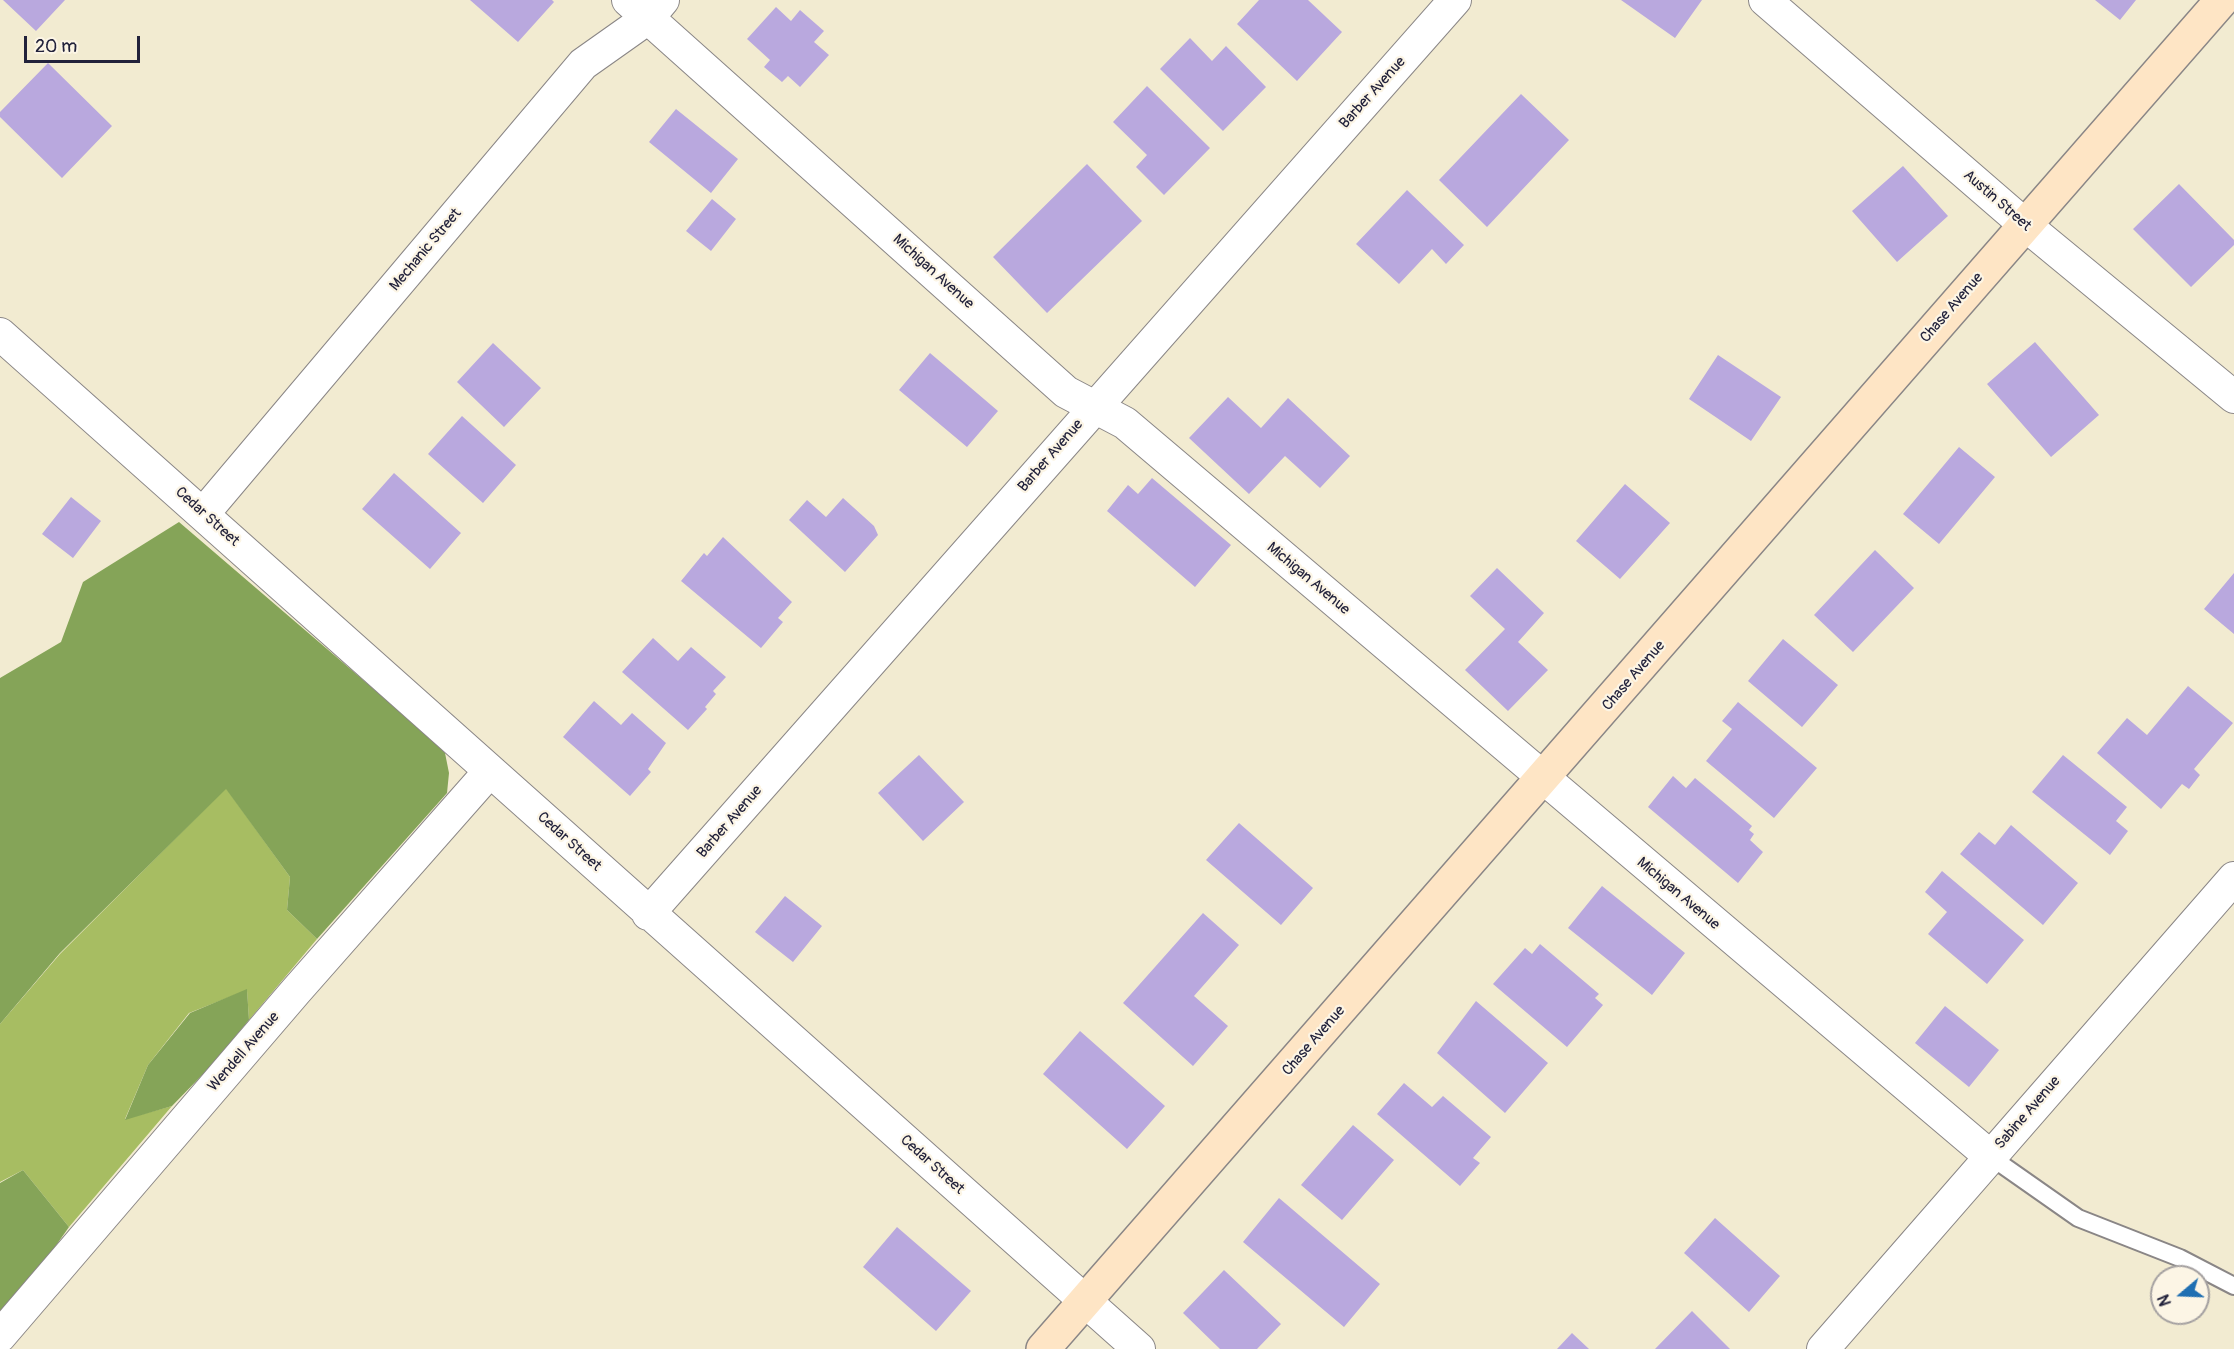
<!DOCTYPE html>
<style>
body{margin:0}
#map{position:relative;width:2234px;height:1349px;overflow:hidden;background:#f2ebd1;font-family:Pangolin,sans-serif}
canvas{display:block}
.north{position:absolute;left:2150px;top:1265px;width:60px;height:60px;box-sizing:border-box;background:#fcf5e5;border:2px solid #a5a1a1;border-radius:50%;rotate:251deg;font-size:16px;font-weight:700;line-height:24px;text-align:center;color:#22223b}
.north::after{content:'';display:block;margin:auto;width:21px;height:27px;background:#1f6fb2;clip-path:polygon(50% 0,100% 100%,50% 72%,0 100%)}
.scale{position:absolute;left:24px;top:36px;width:116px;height:27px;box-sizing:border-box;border:3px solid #22223b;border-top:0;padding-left:8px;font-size:18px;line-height:21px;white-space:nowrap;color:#22223b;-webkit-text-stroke:4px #fcf5e5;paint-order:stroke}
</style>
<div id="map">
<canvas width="2234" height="1349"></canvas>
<div class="north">N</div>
<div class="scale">20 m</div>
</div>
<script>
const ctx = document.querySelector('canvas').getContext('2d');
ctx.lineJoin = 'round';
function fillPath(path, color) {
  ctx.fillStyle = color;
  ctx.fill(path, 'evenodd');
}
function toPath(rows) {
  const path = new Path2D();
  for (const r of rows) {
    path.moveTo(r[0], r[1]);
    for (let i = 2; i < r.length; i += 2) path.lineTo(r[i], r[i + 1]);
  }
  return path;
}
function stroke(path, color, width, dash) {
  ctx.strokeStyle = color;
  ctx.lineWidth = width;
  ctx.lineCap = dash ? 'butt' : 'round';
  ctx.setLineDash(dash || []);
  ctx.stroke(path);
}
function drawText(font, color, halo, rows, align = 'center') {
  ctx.font = font + ' Pangolin,sans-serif';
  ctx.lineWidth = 4.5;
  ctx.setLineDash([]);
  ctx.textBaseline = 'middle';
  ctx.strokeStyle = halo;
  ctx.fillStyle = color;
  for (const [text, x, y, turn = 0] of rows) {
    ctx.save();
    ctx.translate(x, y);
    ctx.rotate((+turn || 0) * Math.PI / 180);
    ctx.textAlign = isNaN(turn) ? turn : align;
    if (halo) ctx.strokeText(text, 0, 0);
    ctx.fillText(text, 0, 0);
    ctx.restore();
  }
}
const green = toPath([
 [226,788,290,877,287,910,317,939,249,1020,247,990,189,1013,148,1065,125,1119,172,1106,69,1227,23,1170,0,1182,0,1024,60,954]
]);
const forest = toPath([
 [179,522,432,739,445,753,449,773,447,793,317,939,287,910,290,877,226,789,60,953,0,1024,0,678,61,642,83,582],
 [247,989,249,1020,210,1067,172,1106,125,1120,148,1065,190,1013],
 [23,1170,69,1227,45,1261,0,1311,0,1183]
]);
const building = toPath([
 [3,0,65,0,36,31],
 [470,0,552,0,554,2,518,42],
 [1259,0,1308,0,1342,32,1297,81,1237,24],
 [1621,0,1702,0,1675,38],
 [2095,0,2136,0,2120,20],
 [776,7,791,21,800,10,824,31,814,42,829,55,800,87,788,76,782,82,764,67,770,60,747,39],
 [1190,38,1212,61,1226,46,1266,87,1223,131,1160,69],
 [48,63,112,126,62,178,0,117,0,112],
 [1147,86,1210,148,1164,195,1136,167,1147,155,1113,122],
 [1521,94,1569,140,1487,227,1439,180],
 [676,109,738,159,711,193,649,142],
 [1087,164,1142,221,1047,313,993,257],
 [1903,166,1948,216,1897,262,1852,211],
 [2179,184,2234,240,2234,245,2191,287,2133,229],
 [1407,190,1464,245,1446,264,1432,249,1399,284,1356,244],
 [712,199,736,219,711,251,686,231],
 [2035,342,2099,415,2051,457,1987,384],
 [493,343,541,388,504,427,457,382],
 [930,353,998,411,967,447,899,390],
 [1718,355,1781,397,1751,441,1689,399],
 [1228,397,1261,428,1288,398,1350,456,1320,488,1285,456,1249,494,1189,438],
 [462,416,516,465,483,503,428,454],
 [1959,447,1995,477,1939,544,1903,514],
 [394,473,461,533,430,569,362,509],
 [1152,478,1231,545,1195,587,1107,511,1128,485,1138,494],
 [1625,484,1670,523,1620,579,1576,541],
 [71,497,101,521,73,558,42,534],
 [843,498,874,526,878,535,845,572,789,520,807,500,826,517],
 [723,537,792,602,778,618,783,622,761,648,681,581,704,553,707,556],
 [1875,550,1914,588,1853,652,1814,615],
 [1497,568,1544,613,1518,642,1548,670,1508,711,1465,670,1505,629,1470,596],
 [2234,573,2234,634,2204,609],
 [653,638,678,661,691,647,726,677,713,691,716,694,705,707,707,709,688,730,622,672],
 [1783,639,1838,685,1802,727,1748,681],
 [2188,686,2233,723,2194,769,2200,775,2189,789,2182,784,2161,809,2097,753,2127,718,2147,735],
 [594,701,621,725,632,713,666,743,648,769,651,772,630,796,563,737],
 [1738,702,1817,768,1774,818,1706,761,1732,729,1722,721],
 [919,755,964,802,923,841,878,793],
 [2063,755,2127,807,2116,821,2128,831,2110,855,2032,792],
 [1673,776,1686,788,1695,778,1752,826,1749,830,1754,834,1750,840,1763,852,1738,883,1648,807],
 [1239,823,1313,888,1281,925,1206,860],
 [2011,825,2078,883,2043,925,1960,854,1979,832,1995,845],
 [1942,871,2024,940,1987,984,1928,934,1947,912,1925,892],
 [1602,886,1685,953,1652,995,1568,928],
 [785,896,822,926,793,962,755,932],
 [1203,913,1239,945,1194,996,1228,1026,1193,1066,1123,1003],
 [1540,944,1599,994,1595,998,1603,1005,1567,1047,1493,984,1525,948,1532,954],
 [1476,1001,1548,1063,1505,1113,1437,1053],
 [1945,1006,1999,1050,1969,1087,1915,1043],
 [1080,1031,1165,1106,1127,1149,1043,1074],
 [1404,1083,1432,1107,1443,1096,1491,1137,1473,1158,1480,1163,1460,1186,1377,1114],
 [1353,1125,1394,1160,1342,1220,1301,1185],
 [1279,1198,1380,1284,1344,1327,1243,1242],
 [1715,1218,1780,1276,1749,1312,1684,1253],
 [897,1227,971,1291,936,1331,863,1267],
 [1224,1270,1281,1324,1257,1349,1220,1349,1183,1313],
 [1692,1311,1730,1349,1655,1349],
 [1572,1333,1589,1349,1557,1349]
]);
const lane = toPath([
 [1991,1157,2078,1218,2180,1258,2234,1286]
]);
const street = toPath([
 [628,0,1066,392,1125,423,1991,1157],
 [1765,0,2024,224,2234,397],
 [0,334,1139,1349],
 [203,514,583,64,648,18,663,0],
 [648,914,1455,0],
 [0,1336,296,991,490,771],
 [1823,1349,2234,878]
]);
const secondary = toPath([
 [1043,1349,2222,0]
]);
const streetNames = [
 ["Barber Avenue",1373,93,-48],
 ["Austin Street",1997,201,41],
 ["Mechanic Street",426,250,-50],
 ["Michigan Avenue",933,272,42],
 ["Chase Avenue",1952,308,-49],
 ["Barber Avenue",1051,456,-49],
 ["Cedar Street",207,517,42],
 ["Michigan Avenue",1308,579,40],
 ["Chase Avenue",1634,676,-49],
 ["Barber Avenue",730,822,-49],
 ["Cedar Street",569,842,42],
 ["Michigan Avenue",1678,894,40],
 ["Chase Avenue",1314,1041,-49],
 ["Wendell Avenue",244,1052,-49],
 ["Sabine Avenue",2028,1113,-49],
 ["Cedar Street",932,1165,42]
];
fillPath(green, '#a7bd62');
fillPath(forest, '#85a458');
fillPath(building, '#b9a8de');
stroke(lane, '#8a8686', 20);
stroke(street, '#8a8686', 34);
stroke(secondary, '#8a8686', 36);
stroke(lane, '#fff', 16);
stroke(street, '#fff', 32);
stroke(secondary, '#fee5c5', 33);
drawText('15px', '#22223b', '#fcf5e5', streetNames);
</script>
